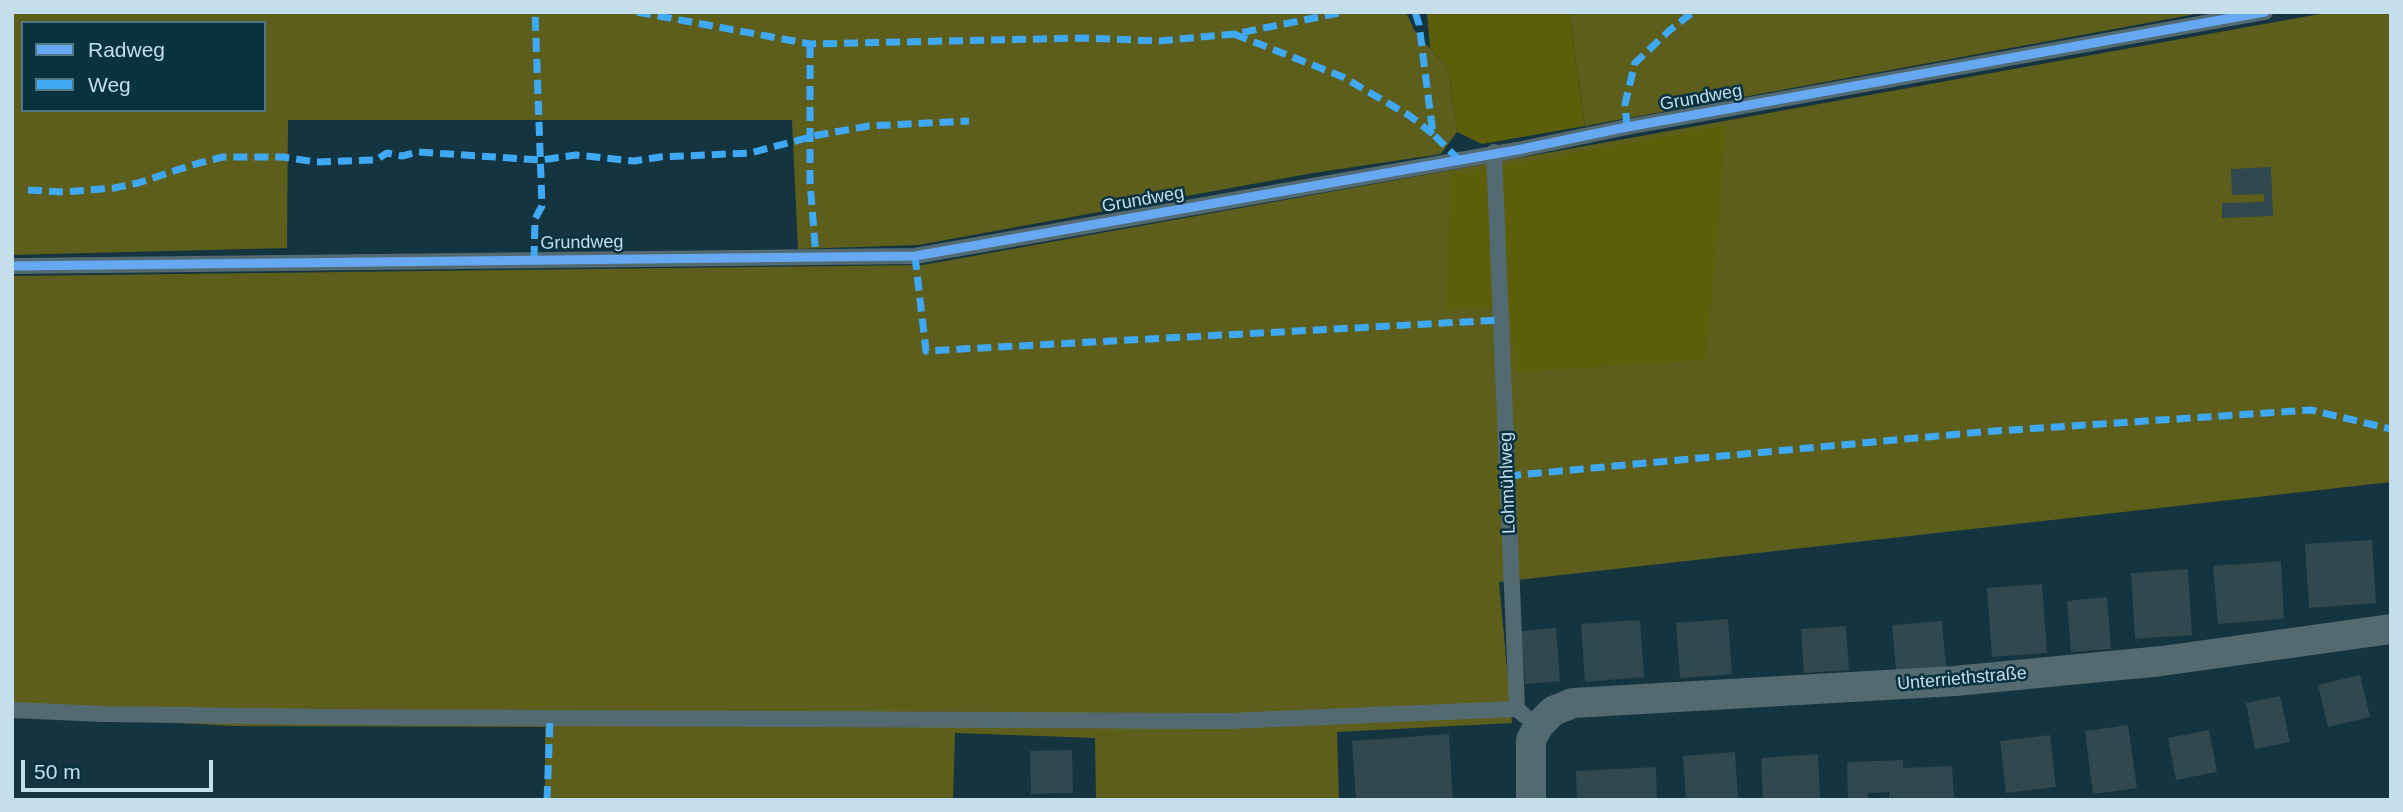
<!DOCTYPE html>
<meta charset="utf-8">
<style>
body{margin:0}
#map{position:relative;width:2403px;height:812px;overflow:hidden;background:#14343f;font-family:Arial,sans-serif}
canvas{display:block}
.frame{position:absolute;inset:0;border:14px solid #c4deea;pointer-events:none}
.legend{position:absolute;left:21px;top:21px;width:245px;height:91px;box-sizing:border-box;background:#093241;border:2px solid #547785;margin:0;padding:9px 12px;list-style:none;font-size:21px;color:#c4deea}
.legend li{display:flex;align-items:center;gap:14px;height:35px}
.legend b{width:35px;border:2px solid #547785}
.scale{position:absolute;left:21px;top:760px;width:192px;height:32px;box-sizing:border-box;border:4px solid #c4deea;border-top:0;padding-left:9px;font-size:21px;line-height:24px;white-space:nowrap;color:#c4deea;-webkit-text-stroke:5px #093241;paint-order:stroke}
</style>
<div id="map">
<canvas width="2403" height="812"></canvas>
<div class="frame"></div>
<ul class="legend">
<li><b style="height:9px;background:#66a8f1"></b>Radweg</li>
<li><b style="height:9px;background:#3fa9f5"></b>Weg</li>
</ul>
<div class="scale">50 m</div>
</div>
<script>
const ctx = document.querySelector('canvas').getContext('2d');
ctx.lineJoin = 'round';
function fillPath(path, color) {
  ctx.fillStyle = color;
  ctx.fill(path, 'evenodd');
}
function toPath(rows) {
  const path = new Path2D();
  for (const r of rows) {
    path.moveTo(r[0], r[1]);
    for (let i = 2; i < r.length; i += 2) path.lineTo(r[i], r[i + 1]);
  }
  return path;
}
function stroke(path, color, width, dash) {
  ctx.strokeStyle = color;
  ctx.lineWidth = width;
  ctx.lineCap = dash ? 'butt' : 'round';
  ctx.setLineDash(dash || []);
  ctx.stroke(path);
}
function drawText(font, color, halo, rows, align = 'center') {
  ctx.font = font + ' Arial,sans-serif';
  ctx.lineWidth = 5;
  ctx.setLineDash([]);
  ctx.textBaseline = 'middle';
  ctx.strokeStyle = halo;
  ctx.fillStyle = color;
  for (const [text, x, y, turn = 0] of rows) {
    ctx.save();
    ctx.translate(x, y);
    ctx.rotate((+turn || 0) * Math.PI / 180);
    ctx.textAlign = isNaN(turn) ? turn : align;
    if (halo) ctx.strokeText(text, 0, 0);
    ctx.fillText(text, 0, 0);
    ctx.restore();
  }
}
const green = toPath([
 [12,12,1406,12,1414,30,1449,70,1457,132,1441,154,1313,173,918,245,798,249,792,120,288,120,287,248,12,255],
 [23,23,264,23,264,110,23,110],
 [1569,12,2207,12,1585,126],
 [2331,12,2391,12,2391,482,1499,582,1512,723,1337,732,1339,800,1096,800,1095,738,955,733,953,800,545,800,545,727,234,726,12,714,12,276,923,265]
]);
const forest = toPath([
 [1427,12,1569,12,1585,126,1482,144,1457,132,1449,70,1430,48],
 [1727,125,1706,360,1516,372,1510,306,1446,309,1451,175]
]);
const building = toPath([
 [2271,167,2273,216,2222,218,2222,203,2264,202,2264,194,2232,195,2231,169],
 [2372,540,2376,603,2309,608,2305,544],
 [2281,561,2284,619,2218,624,2213,566],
 [2188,569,2192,635,2135,639,2131,573],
 [2042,584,2047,653,1992,657,1987,588],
 [2107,597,2111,649,2071,652,2067,601],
 [1728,619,1732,674,1680,678,1676,623],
 [1640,620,1644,677,1585,682,1581,624],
 [1942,621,1946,667,1896,671,1892,625],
 [1846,626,1849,670,1804,673,1801,629],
 [1556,628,1560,681,1525,684,1521,631],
 [2360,675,2370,717,2328,727,2318,685],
 [2280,696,2290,742,2255,749,2246,703],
 [2128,725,2137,788,2093,794,2085,731],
 [2209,730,2217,772,2176,780,2168,738],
 [1449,734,1453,800,1356,800,1352,741],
 [2050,735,2056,787,2006,793,2000,741],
 [1072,750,1073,793,1031,794,1030,751],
 [1735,752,1738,800,1686,800,1683,756],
 [1818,754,1820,800,1763,800,1761,758],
 [1903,760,1903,768,1952,766,1954,800,1889,799,1889,792,1868,793,1868,800,1848,800,1847,762],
 [1656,767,1657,800,1577,800,1576,771]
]);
const service = toPath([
 [1494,152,1517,709,1525,716],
 [12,266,915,256,1517,150,1627,127,2265,12],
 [12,710,104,714,326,717,1228,721,1517,709]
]);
const minor = toPath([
 [1531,800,1531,740,1539,725,1553,711,1573,703,1955,681,2162,661,2391,629]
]);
const quiet = toPath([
 [637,12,810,44,1085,38,1159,41,1234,34,1344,12],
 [1415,12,1419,24,1433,134,1459,160],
 [1234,34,1343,77,1410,116,1433,134],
 [810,44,810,182,816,257],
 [1627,127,1625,104,1635,63,1670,30,1693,12],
 [28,190,64,192,114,188,138,183,192,165,223,157,283,157,316,162,376,160,387,153,402,156,418,152,541,160,576,155,634,161,660,157,750,153,818,135,869,126,969,121],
 [915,256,926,351,1501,320],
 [534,260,535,219,542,206,535,12],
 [1507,476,1981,432,2311,410,2391,429],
 [547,800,550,719]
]);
const cycleway = toPath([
 [12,266,915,256,1517,150,1627,127,2265,12]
]);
const streetNames = [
 ["Grundweg",1701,98,-10],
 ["Grundweg",1143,200,-10],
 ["Grundweg",582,243,-1],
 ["Lohmühlweg",1508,483,-92],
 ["Unterriethstraße",1962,679,-5]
];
fillPath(green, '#5d5e1c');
fillPath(forest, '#5c5e09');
fillPath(building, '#30484e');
stroke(service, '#546a71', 16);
stroke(minor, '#546a71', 30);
stroke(quiet, '#3fa9f5', 7, [14, 7]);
stroke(cycleway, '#66a8f1', 9);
drawText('18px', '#c4deea', '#093241', streetNames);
</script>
